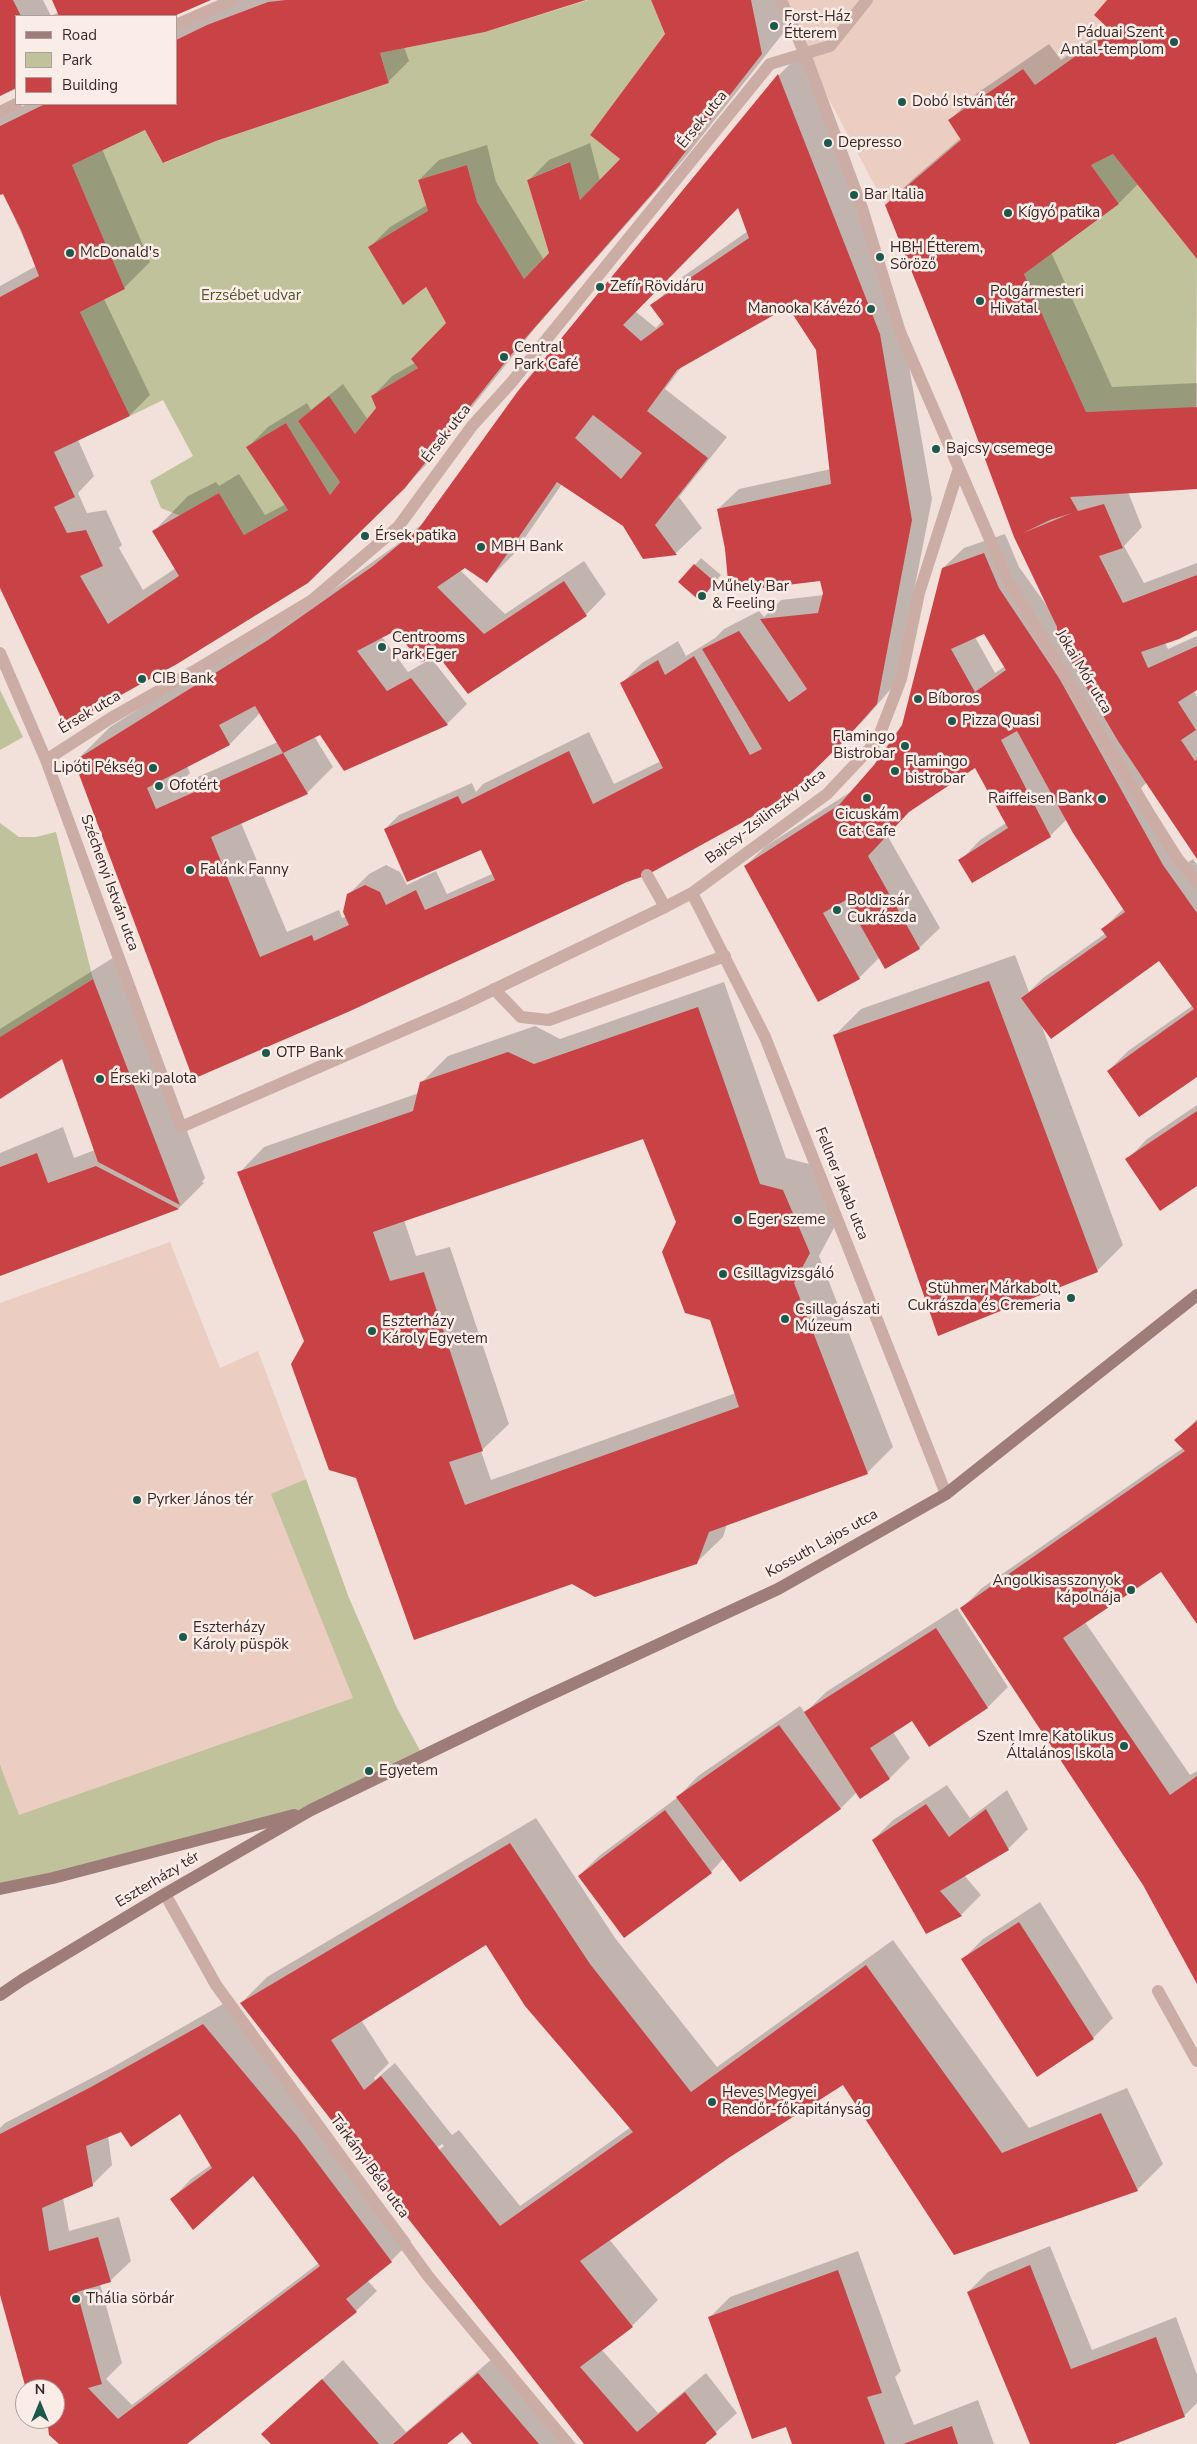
<!DOCTYPE html>
<meta charset="utf-8">
<style>
body{margin:0}
#map{position:relative;width:1197px;height:2444px;overflow:hidden;background:#f2e1db;font-family:"Nunito Sans",sans-serif}
canvas{display:block}
.legend{position:absolute;left:15px;top:15px;width:162px;height:90px;box-sizing:border-box;background:#faece7;border:1px solid #ac9e9a;margin:0;padding:6px 9px;list-style:none;font-size:15px;color:#372827}
.legend li{display:flex;align-items:center;gap:10px;height:25px}
.legend b{width:25px;border:1px solid #ac9e9a}
.north{position:absolute;left:15px;top:2379px;width:50px;height:50px;box-sizing:border-box;background:#faece7;border:1px solid #ac9e9a;border-radius:50%;rotate:0deg;font-size:14px;font-weight:700;line-height:20px;text-align:center;color:#372827}
.north::after{content:'';display:block;margin:auto;width:18px;height:22px;background:#1c594d;clip-path:polygon(50% 0,100% 100%,50% 72%,0 100%)}
</style>
<div id="map">
<canvas width="1197" height="2444"></canvas>
<ul class="legend">
<li><b style="height:6px;background:#9e7c78"></b>Road</li>
<li><b style="height:14px;background:#bfc29a"></b>Park</li>
<li><b style="height:14px;background:#c94346"></b>Building</li>
</ul>
<div class="north">N</div>
</div>
<script>
const ctx = document.querySelector('canvas').getContext('2d');
ctx.lineJoin = 'round';
function fillPath(path, color) {
  ctx.fillStyle = color;
  ctx.fill(path, 'evenodd');
}
function toPath(rows) {
  const path = new Path2D();
  for (const r of rows) {
    path.moveTo(r[0], r[1]);
    for (let i = 2; i < r.length; i += 2) path.lineTo(r[i], r[i + 1]);
  }
  return path;
}
function stroke(path, color, width, dash) {
  ctx.strokeStyle = color;
  ctx.lineWidth = width;
  ctx.lineCap = dash ? 'butt' : 'round';
  ctx.setLineDash(dash || []);
  ctx.stroke(path);
}
function drawText(font, color, halo, rows, align = 'center') {
  ctx.font = font + ' "Nunito Sans",sans-serif';
  ctx.lineWidth = 5;
  ctx.setLineDash([]);
  ctx.textBaseline = 'middle';
  ctx.strokeStyle = halo;
  ctx.fillStyle = color;
  for (const [text, x, y, turn = 0] of rows) {
    ctx.save();
    ctx.translate(x, y);
    ctx.rotate((+turn || 0) * Math.PI / 180);
    ctx.textAlign = isNaN(turn) ? turn : align;
    if (halo) ctx.strokeText(text, 0, 0);
    ctx.fillText(text, 0, 0);
    ctx.restore();
  }
}
const green = toPath([
 [588,0,651,0,665,34,590,135,620,159,580,200,569,162,527,180,549,253,524,279,477,202,467,165,418,180,428,211,403,305,426,287,446,323,411,359,418,368,371,396,376,408,355,434,329,397,298,421,340,482,330,495,286,423,247,447,288,510,244,535,219,493,181,516,161,508,150,481,193,456,163,400,130,416,80,312,125,289,72,165,145,130,164,163,216,141,389,83,380,53,485,32],
 [1113,154,1197,259,1196,408,1086,412,1024,274,1119,204,1091,165],
 [0,690,23,737,0,750],
 [0,823,19,837,36,837,56,832,93,979,0,1037],
 [306,1479,349,1598,397,1708,423,1756,311,1810,0,1889,0,1608,144,1542]
]);
const plaza = toPath([
 [781,0,1107,0,1094,15,1111,31,1035,85,1023,69,948,120,961,140,885,205,805,54],
 [170,1242,220,1368,258,1351,306,1479,271,1494,353,1698,19,1815,0,1765,0,1303]
]);
const shadow = toPath([
 [0,0,43,0,51,16,59,12,53,0,210,0,174,16,16,16,16,89,0,96],
 [232,0,583,0,404,47,409,61,389,81,314,107,146,127,102,149,150,262,124,288,104,299,150,395,130,415,78,440,94,476,78,493,87,513,106,510,122,545,119,548,143,590,176,568,154,531,188,496,216,482,219,486,239,474,265,515,286,504,248,447,268,427,307,403,311,410,343,384,368,420,378,408,372,397,392,376,415,363,447,323,427,286,370,247,390,227,427,205,419,180,439,160,487,145,496,182,544,260,550,253,529,180,549,160,590,143,600,181,623,158,666,34,653,0,782,0,788,27,684,159,535,328,425,466,404,487,176,663,0,585,0,286,36,266,3,192,0,194,0,117,27,104,176,104,176,27],
 [1109,0,1197,0,1197,256,1139,183,1119,203,1051,252,1112,387,1197,383,1197,488,1128,492,1142,527,1124,546,1144,583,1197,563,1197,629,1165,643,1168,649,1197,636,1197,689,1194,691,1197,697,1197,857,1147,782,1141,788,1185,864,1193,859,1197,865,1197,1075,1108,1071,1128,1051,1192,1006,1160,960,1041,1024,1123,1245,1097,1271,835,1035,861,1009,1015,955,1029,992,1043,978,1106,933,1103,929,1124,908,1067,819,1050,836,973,882,960,861,980,840,1006,823,975,766,910,810,887,835,940,928,919,948,880,957,859,978,818,1001,745,866,766,846,855,789,875,765,903,725,943,568,964,548,1005,534,1019,567,1052,613,886,205,913,179,961,138,950,120,976,94,1049,44,1061,60,1108,27],
 [985,632,1005,666,995,673,975,637],
 [804,50,900,314,932,499,896,683,864,720,790,793,627,880,193,1077,75,762,110,727,304,606,306,609,395,546,427,520,594,303,779,75],
 [739,206,748,231,678,280,652,306,663,320,656,328,635,311],
 [789,305,817,349,831,469,739,489,718,509,726,549,821,579,824,595,781,600,764,617,759,611,724,629,715,638,686,656,678,641,642,663,622,683,661,761,614,784,589,732,483,784,476,792,472,783,399,815,385,829,482,847,494,873,447,894,436,871,407,885,400,872,386,865,369,874,348,895,347,916,342,918,339,910,287,932,241,823,307,793,333,767,314,736,321,733,344,769,447,724,467,704,431,658,586,615,606,594,584,561,505,614,460,570,465,567,487,581,513,555,562,484,624,525,644,558,676,553,702,528,679,497,727,437,665,389,683,365],
 [395,630,429,659,429,660,408,672,382,637],
 [261,712,278,742,177,786,190,773,187,766,230,744],
 [701,558,721,575,706,592,695,565],
 [119,954,205,1178,202,1182,204,1183,179,1208,0,1275,0,1153,63,1127,74,1158,95,1150,63,1057,0,1098,0,1029],
 [724,982,786,1158,809,1164,835,1226,819,1256,893,1447,867,1473,727,1524,723,1537,696,1563,595,1595,357,1477,239,1173,264,1147,419,1093,422,1082,448,1056,535,1026,560,1039],
 [644,1138,678,1222,736,1393,491,1480,481,1451,509,1424,450,1247,416,1256,404,1220],
 [1197,1105,1197,1185,1127,1160,1147,1139],
 [1197,1419,1197,1621,1162,1570,1085,1622,1190,1775,1197,1771,1197,1981,1144,1884,962,1608,982,1588,1183,1448,1176,1440],
 [957,1608,1008,1687,988,1707,929,1745,912,1719,893,1732,910,1758,890,1778,860,1797,857,1792,841,1808,740,1880,724,1858,711,1872,579,1876,599,1856,678,1797,698,1776,800,1706,805,1713,826,1692],
 [947,1785,970,1818,1007,1790,1028,1829,1008,1849,964,1875,981,1895,961,1915,873,1840,893,1820],
 [536,1818,615,1938,717,2067,893,1940,1029,2128,1127,2088,1163,2164,1137,2190,954,2253,843,2083,729,2155,609,2239,658,2300,632,2326,601,2349,658,2413,706,2373,737,2413,703,2444,585,2444,241,2003,267,1977],
 [486,1943,631,2127,520,2206,459,2130,452,2135,395,2063,375,2080,374,2078,389,2063,361,2020],
 [442,2144,444,2146,410,2173,408,2171],
 [1040,1902,1113,2018,1093,2038,963,1959,983,1939],
 [223,2004,317,2116,411,2241,391,2261,367,2280,377,2291,356,2311,185,2444,61,2444,48,2419,55,2419,55,2389,27,2389,0,2290,0,2128,5,2123,113,2067],
 [180,2112,211,2165,191,2179,171,2200,253,2174,319,2263,132,2405,106,2379,122,2363,100,2284,110,2281,131,2261,119,2217,69,2231,63,2198,92,2185,112,2165,108,2136],
 [1050,2246,1092,2350,1176,2317,1197,2375,1197,2403,1184,2416,1112,2444,1031,2444,968,2292,988,2272],
 [858,2251,901,2371,895,2377,914,2425,978,2400,994,2444,793,2444,787,2428,710,2317,730,2297],
 [499,2353,576,2444,474,2444,462,2430,445,2444,272,2444,263,2434,343,2360,406,2432]
]);
const building = toPath([
 [0,0,13,0,21,16,16,16,16,88,0,96],
 [52,0,211,0,174,16,59,16],
 [286,0,586,0,485,32,380,53,389,83,216,141,163,163,145,130,72,165,125,289,80,312,130,416,54,452,75,497,54,507,67,533,86,530,103,566,80,576,108,624,179,576,152,531,219,493,244,535,288,510,246,447,286,423,330,495,340,482,298,421,329,396,355,434,376,408,371,396,418,368,411,359,446,323,426,287,403,305,368,247,428,211,418,180,467,165,477,202,524,279,549,253,527,180,570,162,580,200,620,159,590,135,665,34,651,0,751,0,762,54,658,187,515,350,405,488,308,583,177,664,65,726,0,588,0,297,39,276,21,230,3,194,0,195,0,126,45,104,176,104,176,40,207,25,268,2],
 [1107,0,1197,0,1197,259,1113,154,1091,165,1119,204,1024,274,1086,412,1197,407,1197,489,1070,497,1078,511,1104,504,1123,548,1099,556,1123,603,1197,575,1197,630,1179,639,1141,652,1148,668,1197,646,1197,690,1178,702,1196,730,1181,740,1195,761,1197,759,1197,859,1118,741,1057,637,1057,627,1014,537,960,392,885,205,961,140,948,120,1023,69,1035,85,1111,31,1094,15],
 [1072,513,1023,533,1050,520],
 [778,74,880,334,912,520,877,704,844,741,790,794,743,822,647,875,627,882,348,1012,193,1079,74,761,268,640,373,566,419,528,518,391],
 [738,208,749,238,650,305,664,324,641,341,623,325],
 [788,307,816,350,831,484,717,509,725,549,729,592,820,581,823,593,818,613,760,619,807,689,789,702,739,631,702,649,762,749,750,755,694,656,665,675,658,660,620,683,663,768,593,804,569,751,462,804,458,796,384,829,407,882,481,850,495,880,425,910,416,890,386,905,380,892,365,885,347,894,343,912,349,925,314,941,312,935,260,957,211,837,308,794,283,753,156,809,147,788,230,745,219,725,255,706,283,753,320,735,344,771,448,725,411,678,387,691,357,651,395,631,421,662,439,657,468,694,587,616,564,581,484,634,437,587,465,568,487,583,557,482,623,526,643,559,677,555,655,525,708,458,647,411,677,370],
 [593,415,642,453,621,479,575,438],
 [984,553,999,588,1059,678,1163,865,1197,913,1197,1077,1139,1117,1107,1071,1194,1009,1159,961,1051,1039,1021,998,1107,937,1101,929,1125,912,1073,833,1017,731,1001,740,1051,837,972,883,958,860,1008,828,975,768,909,812,868,856,920,949,885,969,846,900,823,913,860,979,818,1002,744,866,839,805,874,765,902,725,942,568],
 [984,634,1006,670,975,692,951,649],
 [694,564,715,582,700,601,678,582],
 [93,979,180,1205,98,1162,62,1059,0,1099,0,1037],
 [989,981,1098,1272,938,1336,833,1035],
 [698,1007,760,1184,783,1190,810,1253,794,1283,868,1474,709,1532,697,1564,595,1597,572,1584,414,1640,356,1478,329,1470,291,1364,304,1341,237,1172,413,1111,420,1082,508,1052,534,1064],
 [643,1139,676,1222,662,1252,685,1313,710,1320,739,1407,465,1505,449,1462,483,1451,424,1272,390,1281,373,1232],
 [1197,1111,1197,1186,1160,1211,1125,1159],
 [37,1153,48,1183,96,1166,179,1209,0,1276,0,1167],
 [1197,1421,1197,1624,1161,1572,1063,1638,1170,1795,1197,1776,1197,1984,1143,1885,960,1608,1185,1451,1174,1440],
 [936,1628,988,1708,929,1747,912,1721,870,1748,890,1779,860,1799,804,1712],
 [779,1725,841,1809,740,1882,676,1797],
 [926,1804,949,1837,986,1809,1009,1850,940,1891,962,1916,926,1934,872,1840],
 [665,1810,712,1873,624,1938,578,1876],
 [510,1843,590,1964,691,2092,866,1965,1002,2153,1101,2113,1138,2191,954,2255,843,2085,730,2157,580,2261,633,2327,580,2367,637,2432,685,2392,717,2434,705,2444,584,2444,240,2003],
 [486,1945,525,2006,633,2132,500,2226,381,2076,364,2090,331,2040],
 [1019,1922,1094,2039,1037,2077,961,1959],
 [203,2024,297,2136,392,2262,346,2299,357,2312,187,2444,59,2444,49,2435,47,2419,55,2419,55,2389,26,2389,0,2295,0,2134,91,2087],
 [180,2114,212,2168,170,2199,193,2230,253,2176,320,2266,118,2419,88,2388,102,2384,77,2292,111,2282,98,2237,49,2251,42,2208,93,2186,86,2146,121,2132,131,2147],
 [1030,2265,1071,2369,1156,2337,1185,2417,1115,2444,1030,2444,967,2292],
 [838,2270,882,2393,867,2397,885,2444,792,2444,786,2427,752,2439,708,2317],
 [478,2373,539,2444,472,2444,462,2432,447,2444,393,2444],
 [322,2379,379,2444,271,2444,261,2434],
 [952,2426,958,2444,903,2444]
]);
const lane = toPath([
 [647,875,665,907],
 [494,989,521,1017,549,1020,725,956],
 [1158,1991,1197,2061]
]);
const street = toPath([
 [781,0,805,54,862,208,900,332,1008,581,1128,780,1177,858,1197,882],
 [176,25,233,0],
 [0,112,16,104],
 [0,653,46,760,181,1127,464,1004,665,907,692,893,827,794,877,741,901,679,919,593,959,468],
 [46,760,111,718,201,667,311,601,398,527,472,426,511,383,770,64,830,46,867,0],
 [692,893,765,1037,946,1494],
 [165,1894,216,1985,428,2276,568,2444]
]);
const secondary = toPath([
 [0,1889,53,1878,294,1815],
 [0,1995,22,1980,165,1894,311,1810,532,1703,778,1589,946,1494,1197,1295]
]);
const markers = [
 [774,26,5,"#1c594d"],
 [1174,42,5,"#1c594d"],
 [902,102,5,"#1c594d"],
 [828,143,5,"#1c594d"],
 [854,195,5,"#1c594d"],
 [1008,213,5,"#1c594d"],
 [70,253,5,"#1c594d"],
 [880,257,5,"#1c594d"],
 [600,287,5,"#1c594d"],
 [980,301,5,"#1c594d"],
 [871,309,5,"#1c594d"],
 [504,357,5,"#1c594d"],
 [936,449,5,"#1c594d"],
 [365,536,5,"#1c594d"],
 [481,547,5,"#1c594d"],
 [702,596,5,"#1c594d"],
 [382,647,5,"#1c594d"],
 [142,679,5,"#1c594d"],
 [918,699,5,"#1c594d"],
 [952,721,5,"#1c594d"],
 [905,746,5,"#1c594d"],
 [153,768,5,"#1c594d"],
 [895,771,5,"#1c594d"],
 [159,786,5,"#1c594d"],
 [867,798,5,"#1c594d"],
 [1102,799,5,"#1c594d"],
 [190,870,5,"#1c594d"],
 [837,910,5,"#1c594d"],
 [266,1053,5,"#1c594d"],
 [100,1079,5,"#1c594d"],
 [738,1220,5,"#1c594d"],
 [723,1274,5,"#1c594d"],
 [1071,1298,5,"#1c594d"],
 [785,1319,5,"#1c594d"],
 [372,1331,5,"#1c594d"],
 [137,1500,5,"#1c594d"],
 [1131,1590,5,"#1c594d"],
 [183,1637,5,"#1c594d"],
 [1124,1746,5,"#1c594d"],
 [369,1771,5,"#1c594d"],
 [712,2102,5,"#1c594d"],
 [76,2299,5,"#1c594d"]
];
const poiNames = [
 ["Forst-Ház",784,17],
 ["Étterem",784,34],
 ["Páduai Szent",1164,33,"right"],
 ["Antal-templom",1164,50,"right"],
 ["Dobó István tér",912,102],
 ["Depresso",838,143],
 ["Bar Italia",864,195],
 ["Kígyó patika",1018,213],
 ["HBH Étterem,",890,248],
 ["Söröző",890,265],
 ["McDonald's",80,253],
 ["Zefír Rövidáru",610,287],
 ["Polgármesteri",990,292],
 ["Hivatal",990,309],
 ["Manooka Kávézó",861,309,"right"],
 ["Central",514,348],
 ["Park Café",514,365],
 ["Bajcsy csemege",946,449],
 ["Érsek patika",375,536],
 ["MBH Bank",491,547],
 ["Műhely Bar",712,587],
 ["& Feeling",712,604],
 ["Centrooms",392,638],
 ["Park Eger",392,655],
 ["CIB Bank",152,679],
 ["Bíboros",928,699],
 ["Pizza Quasi",962,721],
 ["Flamingo",895,737,"right"],
 ["Bistrobar",895,754,"right"],
 ["Flamingo",905,762],
 ["bistrobar",905,779],
 ["Lipóti Pékség",143,768,"right"],
 ["Ofotért",169,786],
 ["Raiffeisen Bank",1092,799,"right"],
 ["Cicuskám",867,815,"center"],
 ["Cat Cafe",867,832,"center"],
 ["Falánk Fanny",200,870],
 ["Boldizsár",847,901],
 ["Cukrászda",847,918],
 ["OTP Bank",276,1053],
 ["Érseki palota",110,1079],
 ["Eger szeme",748,1220],
 ["Csillagvizsgáló",733,1274],
 ["Stühmer Márkabolt,",1061,1289,"right"],
 ["Cukrászda és Cremeria",1061,1306,"right"],
 ["Csillagászati",795,1310],
 ["Múzeum",795,1327],
 ["Eszterházy",382,1322],
 ["Károly Egyetem",382,1339],
 ["Pyrker János tér",147,1500],
 ["Angolkisasszonyok",1121,1581,"right"],
 ["kápolnája",1121,1598,"right"],
 ["Eszterházy",193,1628],
 ["Károly püspök",193,1645],
 ["Szent Imre Katolikus",1114,1737,"right"],
 ["Általános Iskola",1114,1754,"right"],
 ["Egyetem",379,1771],
 ["Heves Megyei",722,2093],
 ["Rendőr-főkapitányság",722,2110],
 ["Thália sörbár",86,2299]
];
const streetNames = [
 ["Érsek utca",703,120,-51],
 ["Érsek utca",447,434,-52],
 ["Jókai Mór utca",1083,672,59],
 ["Érsek utca",90,713,-31],
 ["Bajcsy-Zsilinszky utca",766,817,-37],
 ["Széchenyi István utca",109,883,70],
 ["Fellner Jakab utca",841,1184,68],
 ["Kossuth Lajos utca",822,1544,-29],
 ["Eszterházy tér",158,1880,-31],
 ["Tárkányi Béla utca",369,2167,54]
];
const parkNames = [
 ["Erzsébet udvar",251,296]
];
fillPath(green, '#bfc29a');
fillPath(plaza, '#ebcdc1');
fillPath(shadow, '#0003');
fillPath(building, '#c94346');
stroke(lane, '#cbada6', 12);
stroke(street, '#cbada6', 12);
stroke(secondary, '#9e7c78', 12);
for (const [x, y, r, color] of markers) {
  const dot = new Path2D();
  dot.arc(x, y, r, 0, 2 * Math.PI);
  ctx.fillStyle = color;
  ctx.fill(dot);
  stroke(dot, '#faece7', 2);
}
drawText('15px', '#372827', '#faece7', poiNames, 'left');
drawText('15px', '#372827', '#faece7', streetNames);
drawText('15px', '#51562b', '#faece7', parkNames);
</script>
